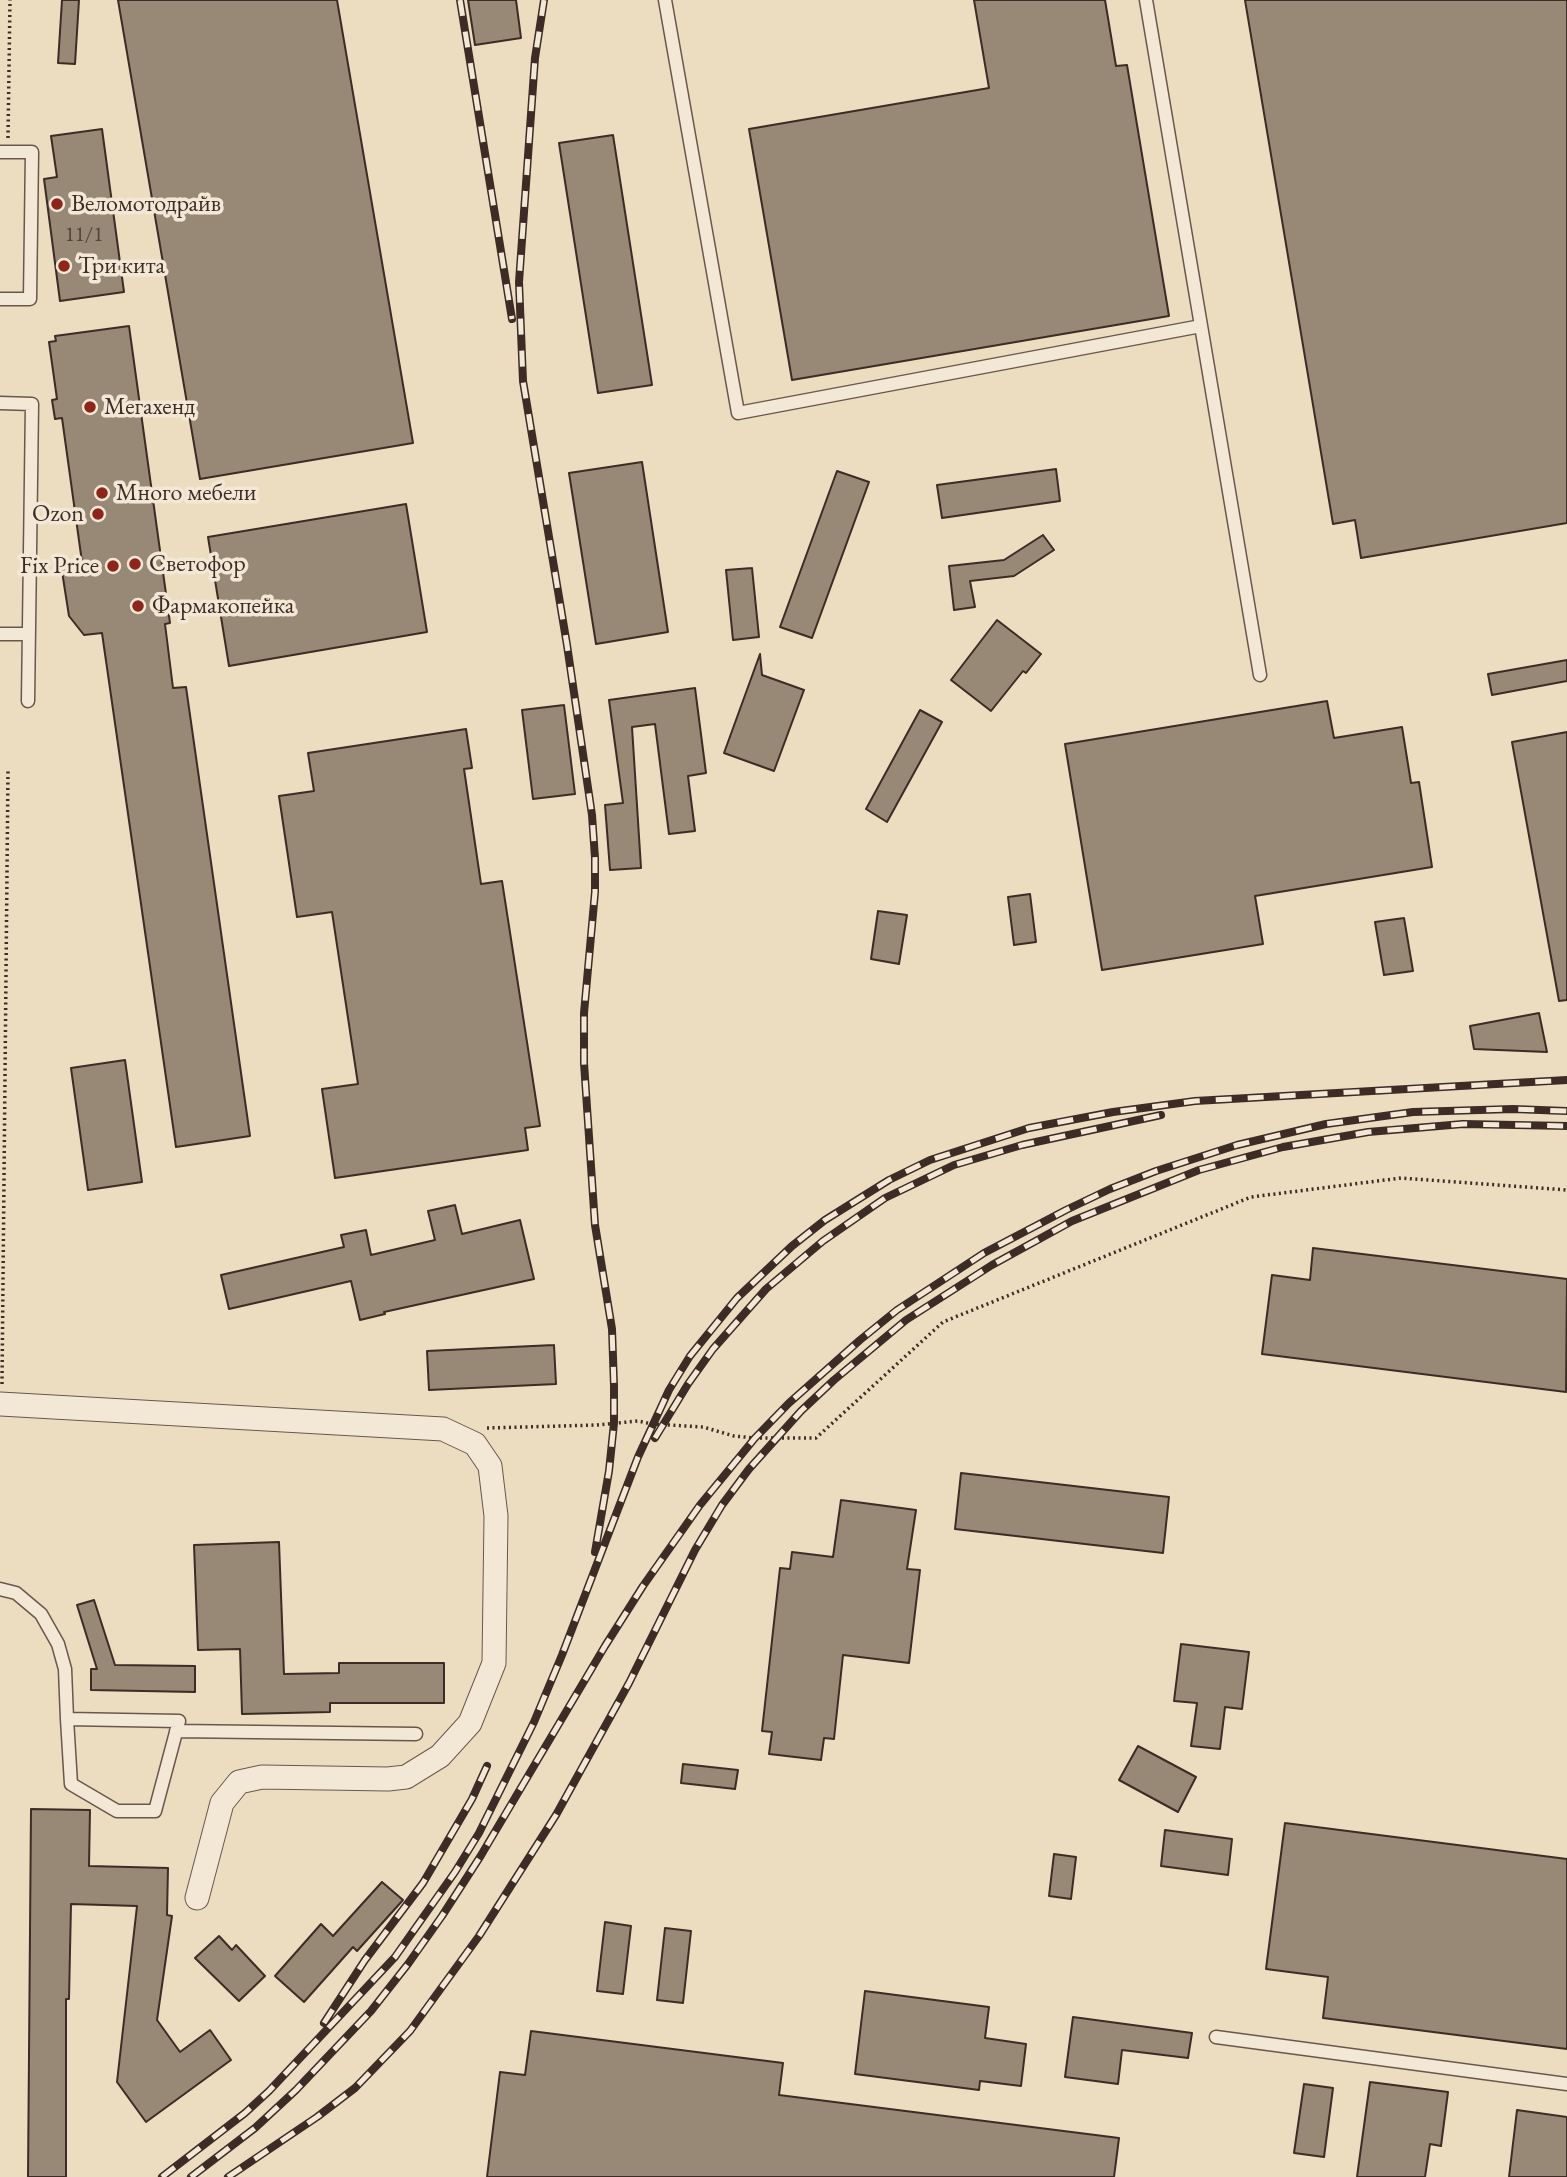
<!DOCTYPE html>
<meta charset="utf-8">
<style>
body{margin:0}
canvas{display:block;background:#ecdcc0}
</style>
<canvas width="1567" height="2177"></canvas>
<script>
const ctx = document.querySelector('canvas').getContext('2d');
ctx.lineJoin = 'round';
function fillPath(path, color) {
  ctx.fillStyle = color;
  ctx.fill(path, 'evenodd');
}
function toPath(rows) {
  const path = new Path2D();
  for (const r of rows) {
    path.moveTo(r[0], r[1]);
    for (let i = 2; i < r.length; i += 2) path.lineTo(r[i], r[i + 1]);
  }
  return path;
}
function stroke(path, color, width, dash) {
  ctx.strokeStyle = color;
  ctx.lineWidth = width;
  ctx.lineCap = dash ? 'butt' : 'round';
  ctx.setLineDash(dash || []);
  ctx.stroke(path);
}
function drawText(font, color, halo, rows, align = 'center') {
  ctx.font = font + ' "EB Garamond",serif';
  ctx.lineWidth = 7;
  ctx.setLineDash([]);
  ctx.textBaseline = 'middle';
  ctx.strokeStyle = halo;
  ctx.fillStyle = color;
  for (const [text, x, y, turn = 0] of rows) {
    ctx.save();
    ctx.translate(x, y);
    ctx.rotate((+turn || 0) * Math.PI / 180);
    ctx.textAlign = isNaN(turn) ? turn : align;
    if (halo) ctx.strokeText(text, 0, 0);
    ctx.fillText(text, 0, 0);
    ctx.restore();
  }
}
const building = toPath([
 [62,0,79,0,75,64,58,63,62,0],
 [118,0,337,0,413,443,200,479,118,0],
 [468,0,516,0,521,38,475,45,468,0],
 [974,0,1105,0,1116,66,1127,65,1169,316,792,380,749,129,989,88,974,0],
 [1245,0,1567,0,1567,523,1361,558,1355,520,1333,524,1245,0],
 [102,129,124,292,60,301,44,179,57,177,51,136,102,129],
 [613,135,652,385,598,393,559,143,613,135],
 [129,326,170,623,165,624,173,688,186,687,250,1136,176,1147,102,633,84,635,69,616,61,565,82,562,62,418,55,419,52,400,57,399,49,342,56,341,55,336,129,326],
 [642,462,668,632,596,644,569,473,642,462],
 [1056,469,1060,501,942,518,937,485,1056,469],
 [837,471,869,482,812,638,780,627,837,471],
 [406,504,427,632,229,666,208,537,406,504],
 [1043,535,1054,550,1014,576,970,581,975,607,954,610,949,566,1004,560,1043,535],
 [752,568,759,637,733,640,726,570,752,568],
 [997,620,1041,654,1026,673,1023,671,991,711,951,680,997,620],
 [760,654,762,675,804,690,774,771,724,753,760,654],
 [1567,660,1567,681,1492,695,1488,674,1567,660],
 [695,688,706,773,688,776,695,831,669,834,655,724,632,727,641,868,610,870,605,805,623,803,609,700,695,688],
 [1327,701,1334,738,1402,727,1411,783,1419,782,1432,867,1255,896,1263,944,1102,970,1065,744,1327,701],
 [564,705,575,794,533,799,522,710,564,705],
 [920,710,942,722,887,822,866,809,920,710],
 [466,729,472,768,464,769,481,884,502,881,540,1126,525,1128,528,1150,335,1178,322,1089,358,1084,332,912,297,917,279,796,314,791,308,753,466,729],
 [1567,732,1567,1000,1559,1001,1512,742,1567,732],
 [1030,894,1036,942,1014,945,1008,897,1030,894],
 [878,911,907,915,899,964,871,959,878,911],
 [1404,918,1413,971,1384,975,1375,922,1404,918],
 [1539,1013,1547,1052,1474,1049,1470,1026,1539,1013],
 [125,1060,142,1182,88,1190,71,1068,125,1060],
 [455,1205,462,1234,520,1220,534,1279,384,1312,385,1314,360,1320,351,1281,229,1309,221,1275,344,1247,341,1235,366,1230,371,1255,435,1240,428,1211,455,1205],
 [1313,1248,1567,1279,1566,1392,1262,1354,1272,1275,1310,1280,1313,1248],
 [554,1345,556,1384,429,1390,427,1351,554,1345],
 [961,1473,1169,1497,1163,1553,955,1529,961,1473],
 [841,1500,916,1510,907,1569,920,1570,909,1663,843,1655,834,1739,824,1738,821,1760,769,1754,772,1732,762,1731,780,1568,790,1569,792,1552,833,1557,841,1500],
 [279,1542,284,1674,339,1673,339,1663,444,1663,444,1703,330,1703,330,1712,242,1714,240,1649,198,1650,194,1545,279,1542],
 [94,1600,115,1665,195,1666,195,1692,91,1690,91,1669,97,1669,77,1605,94,1600],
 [1181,1644,1249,1652,1242,1709,1225,1707,1220,1749,1191,1746,1197,1703,1174,1701,1181,1644],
 [1138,1746,1196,1777,1178,1812,1119,1780,1138,1746],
 [683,1764,738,1770,735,1789,681,1783,683,1764],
 [31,1809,90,1810,89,1866,168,1868,167,1915,172,1916,157,2020,180,2052,210,2030,231,2060,146,2122,117,2082,137,1906,71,1904,69,1999,66,1999,66,2177,28,2177,31,1809],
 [1285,1823,1567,1859,1567,2049,1323,2018,1328,1977,1266,1969,1285,1823],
 [1165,1830,1232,1839,1228,1875,1161,1866,1165,1830],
 [1054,1854,1076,1857,1071,1899,1049,1896,1054,1854],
 [382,1882,403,1900,357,1951,353,1947,304,2002,275,1976,321,1924,333,1936,382,1882],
 [605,1922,631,1926,623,1994,597,1991,605,1922],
 [665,1928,691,1931,683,2003,657,2000,665,1928],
 [219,1936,232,1950,236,1945,265,1976,239,2001,195,1958,219,1936],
 [865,1991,989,2007,985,2038,1026,2044,1021,2086,980,2081,979,2090,855,2074,865,1991],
 [1073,2017,1192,2033,1188,2058,1122,2050,1118,2084,1065,2077,1073,2017],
 [531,2031,783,2063,779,2095,1119,2138,1114,2177,487,2177,500,2072,525,2075,531,2031],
 [1370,2082,1448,2092,1441,2146,1430,2144,1425,2177,1357,2177,1370,2082],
 [1304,2084,1333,2088,1324,2157,1294,2153,1304,2084],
 [1517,2110,1567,2117,1567,2177,1509,2177,1517,2110]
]);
const path = toPath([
 [8,138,10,0],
 [2,1384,8,771],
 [487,1428,597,1425,638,1421,652,1424,703,1427,734,1436,755,1438,816,1438,943,1322,1251,1197,1401,1178,1567,1190]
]);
const lane = toPath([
 [665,0,738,413,1201,326],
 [1146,0,1260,675],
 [0,152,32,152,30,299,0,299],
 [0,403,32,404,28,701],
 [0,634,29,634],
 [0,1589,16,1593,41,1614,58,1644,65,1669,67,1719,71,1784,117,1811,155,1811,179,1721,67,1719],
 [176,1731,416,1734],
 [1216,2037,1567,2084]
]);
const street = toPath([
 [0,1404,443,1429,475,1444,490,1466,496,1516,494,1663,470,1723,440,1756,406,1777,388,1779,262,1777,239,1782,222,1803,197,1898]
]);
const rail = toPath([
 [460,0,512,319],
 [544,0,535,58,519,282,523,381,567,645,592,815,595,858,595,892,584,1013,584,1063,595,1225,612,1329,614,1386,614,1423,609,1471,595,1552],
 [655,1438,688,1384,713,1349,766,1289,823,1241,885,1198,954,1165,1022,1145,1161,1115],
 [324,2023,365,1960,423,1883,472,1799,487,1766],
 [162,2177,245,2113,269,2091,395,1957,455,1872,479,1833,534,1722,562,1655,638,1457,669,1390,690,1356,737,1298,792,1246,825,1220,889,1180,930,1160,1029,1128,1113,1112,1195,1101,1567,1080],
 [191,2177,255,2128,296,2090,371,2011,408,1964,442,1916,480,1857,605,1646,643,1586,700,1505,755,1438,789,1403,860,1340,897,1310,984,1253,1066,1210,1110,1189,1156,1171,1237,1145,1326,1124,1413,1112,1513,1109,1567,1111],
 [228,2177,317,2117,355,2088,410,2031,479,1936,556,1815,629,1683,695,1550,722,1505,749,1469,801,1411,834,1380,906,1320,992,1265,1072,1221,1199,1170,1283,1147,1368,1132,1463,1124,1567,1126]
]);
const markers = [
 [57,204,7,"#8f2418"],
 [64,266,7,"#8f2418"],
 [90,407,7,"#8f2418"],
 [102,493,7,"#8f2418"],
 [98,514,7,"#8f2418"],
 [135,564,7,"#8f2418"],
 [113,566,7,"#8f2418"],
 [138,606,7,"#8f2418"]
];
const numberNames = [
 ["11/1",84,235]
];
const poiNames = [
 ["Веломотодрайв",71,204],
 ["Три кита",78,266],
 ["Мегахенд",104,407],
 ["Много мебели",116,493],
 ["Ozon",84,514,"right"],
 ["Светофор",149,564],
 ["Fix Price",99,566,"right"],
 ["Фармакопейка",152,606]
];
fillPath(building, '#988876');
stroke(building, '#3c2c25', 2);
stroke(lane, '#68584c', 15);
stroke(street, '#68584c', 25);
stroke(path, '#3c2c25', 3.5, [2, 3.5]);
stroke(lane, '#f3e8d6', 12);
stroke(street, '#f3e8d6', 23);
stroke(rail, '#3c2c25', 8);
stroke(rail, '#f3e8d6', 5, [16]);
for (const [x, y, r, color] of markers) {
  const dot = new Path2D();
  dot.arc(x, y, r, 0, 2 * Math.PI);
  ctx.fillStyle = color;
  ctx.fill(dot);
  stroke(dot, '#f3e8d6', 2.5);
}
drawText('21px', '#534339', null, numberNames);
drawText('24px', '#3c2c25', '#f3e8d6', poiNames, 'left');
</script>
